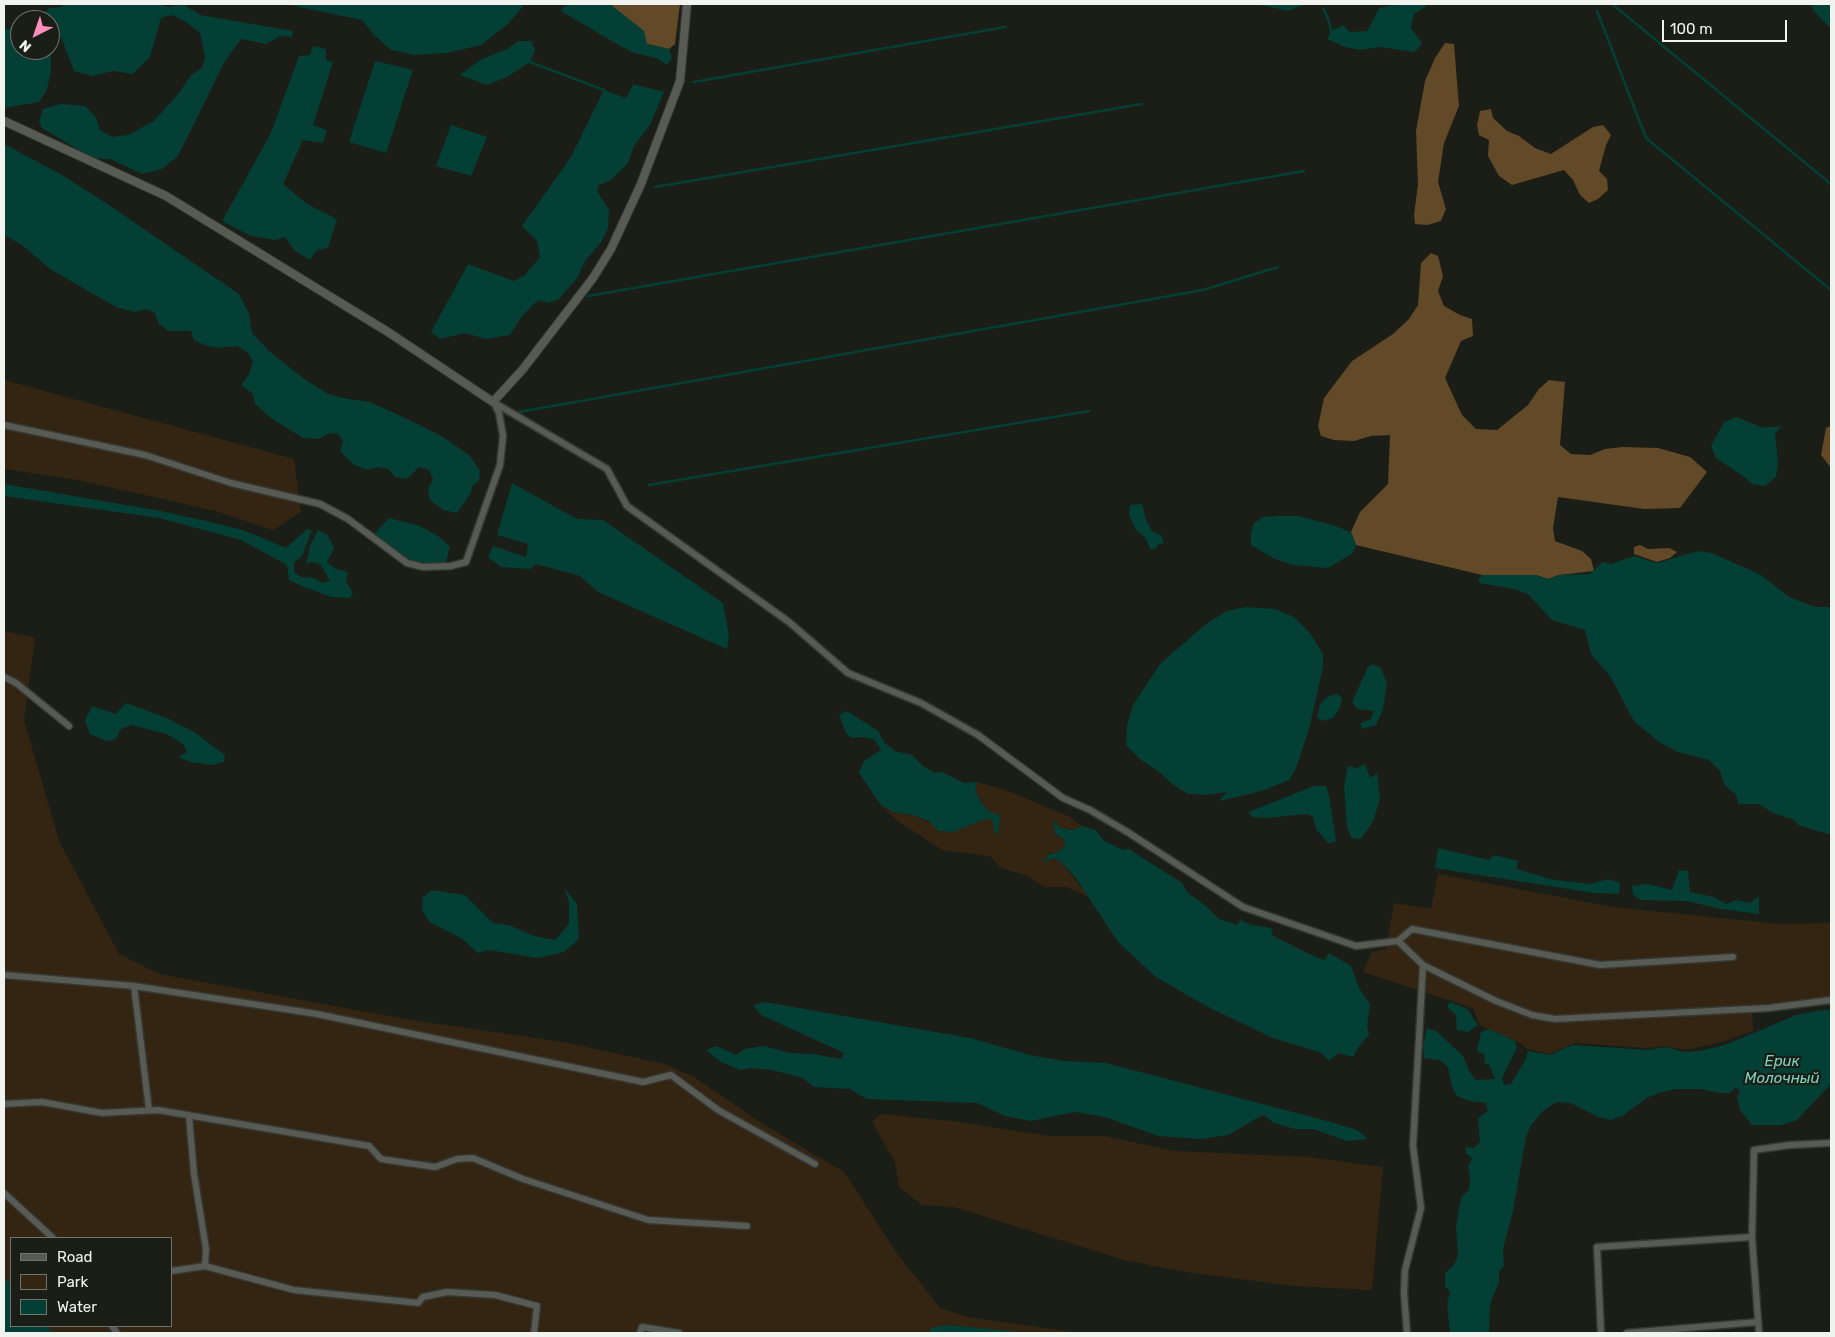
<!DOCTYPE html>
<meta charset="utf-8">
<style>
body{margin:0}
#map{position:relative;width:1835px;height:1337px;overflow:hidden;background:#1b1e17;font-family:Rubik,sans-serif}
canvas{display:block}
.frame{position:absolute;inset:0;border:5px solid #f1f3ee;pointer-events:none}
.legend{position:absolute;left:10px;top:1237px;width:162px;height:90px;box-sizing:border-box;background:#1b1e17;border:1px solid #71736d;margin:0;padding:6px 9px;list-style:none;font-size:15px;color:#f1f3ee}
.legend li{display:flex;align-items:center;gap:10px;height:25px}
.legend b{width:25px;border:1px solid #71736d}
.north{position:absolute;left:10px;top:10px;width:50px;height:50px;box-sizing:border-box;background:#1b1e17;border:1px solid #71736d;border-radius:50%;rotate:221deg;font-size:14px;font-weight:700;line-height:20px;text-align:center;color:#f1f3ee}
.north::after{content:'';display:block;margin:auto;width:18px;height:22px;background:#ff8eba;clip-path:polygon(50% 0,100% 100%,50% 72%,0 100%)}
.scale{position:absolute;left:1662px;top:20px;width:125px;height:22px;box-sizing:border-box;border:2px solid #f1f3ee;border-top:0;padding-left:6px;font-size:15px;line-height:18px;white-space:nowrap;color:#f1f3ee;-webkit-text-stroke:4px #1b1e17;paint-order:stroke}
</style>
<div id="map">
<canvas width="1835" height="1337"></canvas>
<div class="frame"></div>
<ul class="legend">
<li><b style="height:6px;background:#585b54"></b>Road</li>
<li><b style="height:14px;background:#332512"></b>Park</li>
<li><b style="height:14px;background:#033f34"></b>Water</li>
</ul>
<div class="north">N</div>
<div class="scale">100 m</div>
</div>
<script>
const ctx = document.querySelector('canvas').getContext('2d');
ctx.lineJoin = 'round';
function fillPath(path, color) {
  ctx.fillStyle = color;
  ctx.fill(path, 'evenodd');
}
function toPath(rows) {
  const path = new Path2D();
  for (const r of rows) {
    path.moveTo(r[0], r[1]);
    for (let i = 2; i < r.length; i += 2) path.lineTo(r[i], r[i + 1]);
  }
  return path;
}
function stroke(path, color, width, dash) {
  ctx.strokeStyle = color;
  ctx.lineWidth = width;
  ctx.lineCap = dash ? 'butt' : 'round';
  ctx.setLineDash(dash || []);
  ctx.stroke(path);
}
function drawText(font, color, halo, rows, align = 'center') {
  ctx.font = font + ' Rubik,sans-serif';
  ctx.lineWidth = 4.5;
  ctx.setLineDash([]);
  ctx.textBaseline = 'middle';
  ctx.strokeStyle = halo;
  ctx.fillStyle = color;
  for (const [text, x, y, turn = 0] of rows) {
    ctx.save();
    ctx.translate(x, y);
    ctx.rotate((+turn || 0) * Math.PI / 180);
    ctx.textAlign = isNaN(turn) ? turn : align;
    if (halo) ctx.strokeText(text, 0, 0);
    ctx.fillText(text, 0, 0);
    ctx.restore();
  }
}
const green = toPath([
 [4,380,294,459,301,512,273,530,216,511,73,479,4,469],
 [4,631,35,638,24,720,59,841,119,954,159,974,411,1020,563,1042,665,1064,694,1077,763,1124,844,1172,896,1252,940,1308,967,1317,1080,1333,4,1333],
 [11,1238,171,1238,171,1326,11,1326],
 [977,782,1006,790,1068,816,1082,826,1073,830,1060,828,1053,820,1064,839,1065,846,1058,852,1049,854,1043,862,1053,858,1062,863,1089,897,1067,887,1045,887,1025,875,1001,868,990,856,942,850,895,819,880,804,893,812,912,815,953,832,988,818,993,821,994,830,998,835,1000,815,991,814,983,805,975,791],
 [1438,874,1613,907,1779,924,1831,923,1831,999,1752,1008,1753,1031,1721,1042,1685,1050,1666,1046,1647,1048,1576,1043,1549,1054,1527,1049,1522,1044,1480,1025,1473,1008,1363,972,1372,952,1386,949,1394,903,1431,909],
 [881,1114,951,1121,1050,1136,1104,1136,1174,1151,1307,1157,1383,1167,1372,1290,1294,1286,1186,1272,1124,1260,954,1207,922,1205,899,1187,895,1162,872,1122]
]);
const forest = toPath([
 [610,4,680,4,675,44,669,49,647,44],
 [1445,43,1454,44,1459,106,1444,143,1438,182,1446,209,1441,221,1427,225,1415,224,1414,215,1418,184,1416,131,1425,81,1435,58],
 [1491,109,1493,118,1507,131,1519,136,1535,148,1551,154,1593,127,1603,125,1611,135,1606,145,1599,171,1607,179,1608,190,1598,199,1589,203,1580,195,1573,180,1564,170,1512,185,1499,176,1488,156,1489,140,1479,135,1477,125,1480,111],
 [1431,253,1438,256,1443,276,1438,291,1444,306,1460,315,1472,319,1473,336,1461,341,1445,378,1462,415,1476,429,1497,430,1528,405,1539,389,1549,380,1565,382,1560,445,1571,454,1590,455,1605,449,1622,447,1658,448,1690,457,1707,472,1680,508,1644,509,1558,497,1553,528,1555,541,1582,551,1591,559,1594,571,1559,575,1548,579,1536,575,1482,575,1356,545,1351,532,1360,512,1388,484,1390,435,1371,436,1354,441,1334,440,1321,436,1318,426,1324,398,1352,361,1393,334,1409,319,1418,305,1421,263],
 [1831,426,1831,468,1821,455,1826,428],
 [1640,545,1648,549,1669,548,1677,552,1670,558,1657,562,1634,554,1634,547]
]);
const water = toPath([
 [63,4,160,4,168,7,183,4,200,15,293,31,292,37,280,36,266,44,241,39,225,61,178,156,162,169,142,174,110,159,92,158,42,128,39,121,43,109,61,104,85,106,96,117,100,130,112,137,128,135,154,121,179,93,191,75,202,68,205,58,200,33,186,22,172,15,161,18,150,57,133,74,113,71,92,76,74,71,61,37,55,33,51,38,51,71,47,89,39,102,4,108,4,30,20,26,20,50,50,50,50,20,37,20,49,8,61,7],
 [285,4,525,4,508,24,481,45,447,53,414,55,391,50,374,35,362,20],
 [566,4,610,4,644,31,647,44,669,49,672,58,667,65,656,58,634,53,613,42,561,11],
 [1257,4,1305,4,1288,11],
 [1398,4,1426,4,1427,6,1414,14,1411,28,1422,43,1415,52,1380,47,1360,50,1345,47,1327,39,1331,31,1343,25,1350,32,1367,31,1379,8],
 [1810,4,1831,4,1831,29,1814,11],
 [519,41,531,41,535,50,530,62,507,77,487,85,460,75,480,60,507,49],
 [313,46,326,49,326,60,333,62,313,125,327,130,323,143,303,140,283,184,307,204,337,219,328,248,317,250,310,260,295,251,285,237,275,240,251,236,222,221,271,133,299,56,310,55],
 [375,61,413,70,386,153,349,142],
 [633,84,664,92,650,125,634,146,628,163,611,180,599,185,597,191,609,210,608,228,602,241,585,261,577,278,558,300,547,303,538,300,522,316,510,335,486,339,465,333,440,339,431,332,468,264,514,281,525,275,540,257,537,241,522,226,571,157,604,90,626,98],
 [451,125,487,137,471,176,436,166],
 [4,144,62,175,106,203,239,294,249,314,252,333,269,351,303,378,328,394,348,399,370,402,407,419,443,437,469,455,480,471,479,481,473,485,470,494,457,513,443,510,430,500,428,489,433,479,429,470,419,467,407,479,395,477,388,469,378,467,368,470,354,465,340,451,343,440,337,433,328,434,319,439,303,438,271,418,255,404,253,394,241,385,249,374,253,362,248,353,237,346,220,348,204,345,194,340,191,331,168,331,159,324,155,313,146,309,135,312,116,307,50,269,22,245,4,235],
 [1737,417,1763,428,1781,426,1775,434,1778,462,1776,477,1765,486,1752,484,1743,476,1716,458,1711,446,1724,422],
 [512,483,577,519,603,520,723,603,729,636,727,649,598,592,580,576,536,564,530,569,501,567,488,557,493,546,526,557,528,544,497,535],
 [4,484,161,511,206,521,243,530,286,548,307,529,312,530,302,556,294,563,294,572,301,577,314,578,322,583,330,581,320,564,311,562,306,565,310,546,318,530,328,535,334,548,327,562,336,569,348,572,346,581,353,593,350,598,331,597,304,587,289,580,287,565,241,540,159,518,4,496],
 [1142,504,1146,520,1152,531,1161,535,1164,543,1159,544,1155,549,1150,549,1145,537,1135,529,1129,514,1130,505],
 [1277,516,1298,516,1333,525,1351,532,1356,545,1353,553,1328,568,1292,565,1273,558,1251,545,1251,533,1254,523,1263,517],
 [389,518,420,526,438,536,450,547,446,562,431,564,411,561,390,547,374,534],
 [1697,551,1712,553,1761,575,1789,597,1816,607,1831,607,1831,835,1798,825,1794,820,1773,813,1759,804,1738,804,1736,794,1725,786,1720,771,1709,760,1678,752,1659,742,1634,721,1610,676,1591,654,1585,630,1552,620,1528,594,1514,589,1480,583,1478,580,1482,575,1536,575,1548,579,1559,575,1589,574,1603,562,1611,564,1634,556,1658,563],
 [1246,607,1275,609,1294,617,1310,633,1323,654,1323,667,1309,729,1296,768,1289,780,1262,791,1219,801,1227,792,1207,795,1188,794,1172,784,1158,771,1141,760,1126,745,1127,726,1133,705,1160,664,1206,624,1227,611],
 [1373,664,1381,668,1387,684,1383,709,1376,725,1361,729,1361,723,1371,719,1374,711,1357,709,1352,702,1368,667],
 [1338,694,1342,699,1340,708,1333,718,1322,721,1317,717,1320,704,1329,696],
 [126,703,167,718,194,732,225,755,224,762,212,765,190,762,178,757,187,752,184,745,167,734,131,725,121,729,116,739,106,741,90,734,85,721,92,706,116,714],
 [847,711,878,731,885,743,895,751,912,755,923,766,935,773,942,772,964,783,977,782,975,791,983,805,991,813,1000,815,998,836,994,830,993,822,988,818,953,832,938,831,929,821,912,815,893,812,880,804,859,773,864,761,881,750,875,740,864,737,852,738,846,733,839,715],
 [1365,764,1370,778,1377,773,1380,799,1373,821,1361,839,1351,838,1347,826,1344,786,1348,766,1357,768],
 [1314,786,1326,786,1329,796,1336,841,1329,844,1316,829,1313,817,1307,814,1265,818,1252,817,1249,812],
 [1053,819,1060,828,1073,830,1082,826,1096,830,1103,840,1123,850,1129,849,1182,883,1188,893,1206,906,1219,919,1237,925,1240,920,1252,925,1271,928,1273,936,1307,953,1324,960,1329,953,1351,966,1359,988,1370,1004,1367,1026,1369,1035,1359,1046,1353,1057,1338,1053,1329,1061,1322,1053,1273,1038,1208,1007,1156,977,1118,942,1075,877,1062,863,1053,858,1042,863,1049,854,1058,852,1065,846,1064,839,1055,834],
 [1438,848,1489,860,1494,855,1518,861,1517,869,1550,879,1589,884,1608,879,1620,883,1619,894,1594,893,1435,868],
 [1679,870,1688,871,1690,892,1714,897,1726,904,1736,900,1750,903,1759,896,1759,914,1721,909,1687,901,1641,900,1633,895,1632,886,1648,884,1672,890],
 [564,888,577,904,579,939,564,952,538,958,489,950,478,953,461,938,431,923,422,911,423,897,432,890,465,895,493,923,509,925,534,936,555,940,569,924,569,902],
 [765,1002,970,1038,1030,1055,1063,1061,1106,1063,1331,1122,1357,1130,1368,1139,1347,1141,1313,1129,1295,1129,1274,1123,1263,1115,1228,1135,1201,1139,1158,1136,1105,1117,1075,1112,1031,1121,1005,1116,977,1103,867,1099,850,1089,814,1087,803,1078,772,1070,751,1068,740,1070,721,1062,706,1050,716,1046,736,1055,745,1049,763,1046,790,1053,813,1054,841,1059,844,1053,761,1015,753,1005],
 [1450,1002,1467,1009,1478,1025,1468,1032,1457,1030,1456,1015,1447,1007],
 [1823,1010,1831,1010,1831,1084,1797,1120,1782,1125,1752,1125,1740,1110,1737,1098,1740,1090,1735,1088,1730,1093,1719,1093,1701,1089,1676,1089,1662,1092,1646,1098,1624,1115,1611,1120,1598,1117,1571,1103,1557,1102,1543,1111,1531,1125,1526,1136,1513,1211,1503,1249,1504,1266,1499,1271,1499,1282,1490,1304,1489,1333,1450,1333,1447,1304,1450,1292,1445,1286,1445,1273,1454,1265,1458,1256,1456,1226,1461,1197,1469,1190,1470,1177,1468,1167,1472,1158,1466,1154,1466,1147,1474,1148,1480,1142,1478,1118,1488,1111,1486,1103,1469,1101,1457,1096,1452,1086,1448,1067,1440,1060,1424,1058,1423,1045,1427,1028,1436,1031,1463,1056,1469,1071,1476,1080,1495,1079,1489,1064,1485,1064,1484,1054,1477,1051,1481,1032,1489,1029,1515,1041,1517,1048,1502,1078,1504,1085,1511,1084,1525,1060,1528,1051,1550,1055,1572,1045,1648,1050,1667,1047,1683,1052,1699,1051,1725,1045,1799,1014],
 [4,1277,11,1284,11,1326,47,1326,53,1333,4,1333],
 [948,1325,1010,1331,1033,1333,930,1333,930,1328]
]);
const stream = toPath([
 [1612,4,1831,184],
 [1323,8,1329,21,1331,31],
 [1597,11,1646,138,1831,290],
 [530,62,604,90],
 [694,82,1005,27],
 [655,187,1142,104],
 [588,296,1304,171],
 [519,412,1203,290,1278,267],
 [649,485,1089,411]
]);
const minor = toPath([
 [493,402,607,469,627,506,789,622,848,673,921,703,978,735,1063,798,1090,810,1129,833,1243,907,1356,946,1398,941,1412,929,1600,965,1733,957],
 [4,425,145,455,231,483,320,504,348,519,407,563,423,567,451,566,466,562,500,465,503,436,499,413,494,403],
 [4,677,16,683,69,726],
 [1398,941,1423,965,1413,1146,1421,1208,1405,1270,1404,1293,1407,1333],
 [1423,965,1496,1001,1532,1015,1555,1019,1769,1008,1831,1000],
 [4,975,134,986,317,1014,643,1082,671,1075,718,1110,815,1164],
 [134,986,149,1110],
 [4,1104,42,1102,102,1113,158,1110,369,1146,381,1159,435,1167,457,1159,473,1158,523,1179,648,1220,747,1226],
 [189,1116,194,1174,206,1249,205,1266],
 [4,1193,53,1238],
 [1752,1237,1759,1333],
 [171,1271,205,1266,294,1290,418,1303,423,1297,447,1292,495,1295,537,1306,534,1333],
 [112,1326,117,1333],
 [640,1333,642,1327,679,1333],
 [1601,1333,1597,1247,1752,1237,1754,1150,1790,1145,1831,1143],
 [1627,1333,1758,1322]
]);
const tertiary = toPath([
 [4,121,166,196,388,332,493,402,523,369,593,278,611,249,641,184,680,81,687,4]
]);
const waterNames = [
 ["Ерик",1782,1062],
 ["Молочный",1782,1079]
];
fillPath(green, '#332512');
fillPath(forest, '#624927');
fillPath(water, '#033f34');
stroke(stream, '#033f34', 2.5);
stroke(minor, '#353733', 9);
stroke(tertiary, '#353733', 10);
stroke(minor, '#585b54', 6);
stroke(tertiary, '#585b54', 8);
drawText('italic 15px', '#7dd3be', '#1b1e17', waterNames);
</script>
